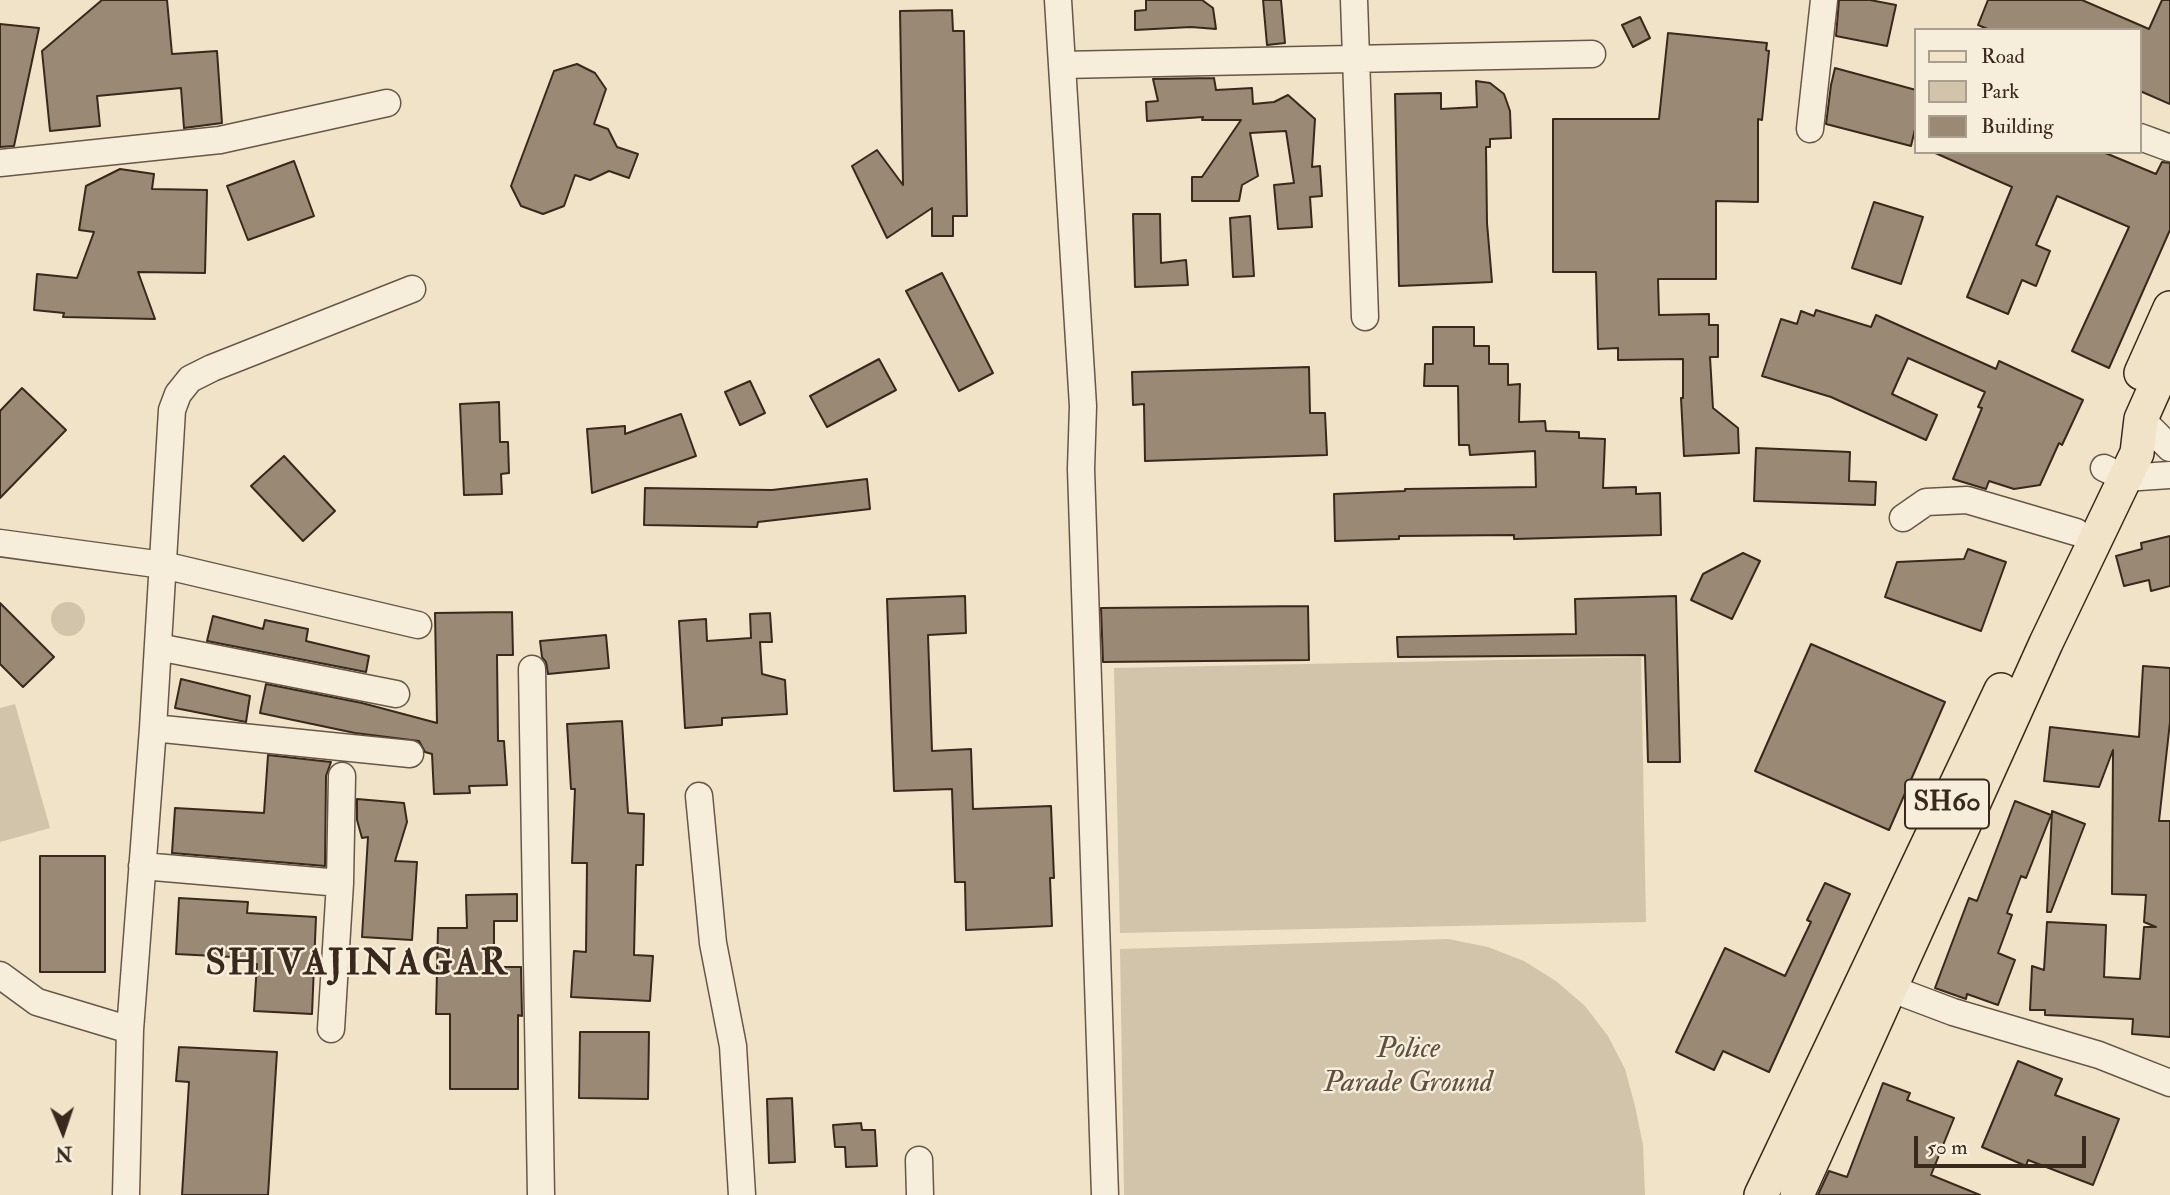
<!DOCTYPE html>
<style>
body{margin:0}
#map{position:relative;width:2170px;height:1195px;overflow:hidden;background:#f1e3c8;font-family:"IM FELL Double Pica",serif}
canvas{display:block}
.legend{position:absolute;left:1914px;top:28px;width:228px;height:126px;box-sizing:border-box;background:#f6eddb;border:2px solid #aa9e8f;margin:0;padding:9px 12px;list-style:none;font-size:21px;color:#39281c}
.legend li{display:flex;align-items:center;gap:14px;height:35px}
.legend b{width:35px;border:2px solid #aa9e8f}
.north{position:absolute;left:28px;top:1097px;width:70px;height:70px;-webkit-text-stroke:5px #f6eddb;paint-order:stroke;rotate:178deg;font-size:19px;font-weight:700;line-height:28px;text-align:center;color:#39281c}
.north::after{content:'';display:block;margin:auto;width:24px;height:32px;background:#39281c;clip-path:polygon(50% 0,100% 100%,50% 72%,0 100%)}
.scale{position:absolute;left:1914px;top:1136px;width:172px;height:32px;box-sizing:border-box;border:4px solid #39281c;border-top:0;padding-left:9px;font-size:21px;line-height:24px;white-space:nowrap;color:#39281c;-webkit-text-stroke:5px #f6eddb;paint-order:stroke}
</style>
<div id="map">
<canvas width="2170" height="1195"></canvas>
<ul class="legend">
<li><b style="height:9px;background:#f1e3c8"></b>Road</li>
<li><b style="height:19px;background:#d2c3ab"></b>Park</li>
<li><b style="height:19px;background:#998975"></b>Building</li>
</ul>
<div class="north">N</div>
<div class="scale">50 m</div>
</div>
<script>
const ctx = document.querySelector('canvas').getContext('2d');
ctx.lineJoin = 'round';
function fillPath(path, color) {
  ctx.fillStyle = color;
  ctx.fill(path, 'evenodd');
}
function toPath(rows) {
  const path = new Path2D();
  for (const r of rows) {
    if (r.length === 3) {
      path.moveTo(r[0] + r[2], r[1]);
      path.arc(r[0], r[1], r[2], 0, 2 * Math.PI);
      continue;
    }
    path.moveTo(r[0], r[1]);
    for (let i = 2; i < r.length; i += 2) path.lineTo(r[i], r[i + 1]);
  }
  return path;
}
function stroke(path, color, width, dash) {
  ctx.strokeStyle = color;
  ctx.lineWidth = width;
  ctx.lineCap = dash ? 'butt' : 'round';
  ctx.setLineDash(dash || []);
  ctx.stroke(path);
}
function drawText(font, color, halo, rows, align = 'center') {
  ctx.font = font + ' "IM FELL Double Pica",serif';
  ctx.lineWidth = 5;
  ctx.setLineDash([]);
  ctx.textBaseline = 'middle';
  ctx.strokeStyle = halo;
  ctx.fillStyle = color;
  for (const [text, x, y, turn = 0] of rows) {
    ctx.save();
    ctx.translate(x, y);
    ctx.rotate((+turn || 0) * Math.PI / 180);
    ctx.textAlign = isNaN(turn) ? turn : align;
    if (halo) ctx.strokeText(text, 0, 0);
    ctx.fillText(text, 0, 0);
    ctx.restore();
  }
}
const green = toPath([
 [68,619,17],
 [1641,657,1646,922,1120,933,1114,668],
 [15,704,50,828,0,842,0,708],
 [1448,939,1488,947,1524,961,1556,981,1585,1006,1608,1036,1625,1069,1635,1106,1643,1145,1645,1195,1124,1195,1120,949]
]);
const building = toPath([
 [102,0,167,0,172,54,217,51,222,123,184,128,181,88,97,96,100,126,50,131,42,51,102,0],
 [1146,0,1202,0,1213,8,1216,29,1191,27,1135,30,1135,11,1146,10,1146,0],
 [1263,0,1281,0,1285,43,1267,45,1263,0],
 [1839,0,1870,0,1896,5,1887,46,1836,36,1839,0],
 [1988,0,2082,0,2149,29,2162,0,2170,0,2170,104,2140,91,2140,30,1990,30,1978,25,1988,0],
 [952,10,953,31,964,31,967,216,953,216,953,236,932,236,932,208,887,238,852,166,877,150,903,185,900,11,952,10],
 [1640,17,1650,38,1633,47,1622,25,1640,17],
 [0,24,39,28,14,146,0,147,0,24],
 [1668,33,1767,43,1766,50,1769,51,1762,120,1758,119,1758,202,1716,201,1716,279,1658,279,1659,315,1709,314,1709,325,1718,325,1718,357,1710,357,1713,408,1738,428,1739,453,1684,456,1681,398,1683,398,1683,359,1618,360,1618,348,1598,349,1596,272,1553,272,1553,119,1659,119,1668,33],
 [577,64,595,73,606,89,594,124,608,129,617,147,638,154,629,178,609,171,590,180,575,175,564,206,543,214,521,206,511,186,554,71,577,64],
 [1835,68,1916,90,1916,125,1911,146,1826,124,1831,85,1835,68],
 [1214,78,1216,90,1252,88,1253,104,1274,102,1288,95,1315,119,1312,167,1320,166,1322,196,1310,197,1312,227,1278,229,1274,185,1294,183,1286,131,1250,133,1258,176,1242,185,1239,201,1192,201,1192,177,1202,177,1241,120,1202,120,1203,117,1147,121,1146,102,1158,101,1153,79,1214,78],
 [1476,81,1490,83,1504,94,1510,111,1511,138,1490,139,1490,147,1486,147,1487,223,1492,282,1399,286,1395,94,1441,93,1441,109,1477,107,1476,81],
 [1933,152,2103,152,2156,174,2162,162,2170,163,2170,230,2109,368,2072,351,2129,227,2057,196,2036,245,2050,251,2036,286,2022,280,2008,314,1967,297,2012,187,1933,152],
 [294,161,314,216,248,240,227,186,294,161],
 [120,169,154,174,152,189,207,190,205,273,138,272,155,319,63,317,64,313,34,310,37,274,77,278,94,232,79,230,86,186,120,169],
 [1874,202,1923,217,1901,284,1852,268,1874,202],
 [1133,214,1160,214,1161,263,1186,260,1188,285,1135,287,1133,214],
 [1250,216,1254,276,1233,277,1230,218,1250,216],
 [942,273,993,373,959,391,906,291,942,273],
 [1816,310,1871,327,1876,315,1996,369,1999,361,2083,400,2062,445,2059,443,2040,485,2014,489,1989,481,1986,489,1953,479,1982,408,1978,407,1985,392,1908,358,1892,394,1937,415,1926,440,1831,397,1762,376,1781,319,1797,324,1801,311,1814,316,1816,310],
 [1433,327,1474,327,1474,346,1489,346,1489,364,1508,364,1508,385,1520,384,1519,422,1545,421,1546,431,1579,432,1579,438,1605,439,1603,488,1636,487,1636,494,1660,493,1661,535,1514,539,1514,535,1399,536,1399,539,1335,541,1334,494,1405,491,1405,489,1536,487,1535,451,1470,455,1469,445,1459,445,1458,386,1424,386,1425,364,1433,364,1433,327],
 [879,359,896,390,827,427,810,396,879,359],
 [1309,367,1310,413,1325,413,1327,455,1145,461,1144,404,1133,405,1132,372,1309,367],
 [750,381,765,413,740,425,725,392,750,381],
 [22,388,66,430,0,498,0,411,22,388],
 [499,402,500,442,508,442,509,473,501,474,502,494,464,495,460,404,499,402],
 [681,414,696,456,592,493,587,429,625,426,625,434,681,414],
 [1756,448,1850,452,1849,481,1876,482,1875,505,1754,501,1756,448],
 [284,456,335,511,303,541,251,486,284,456],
 [867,479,870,509,758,522,757,527,644,525,645,488,772,490,867,479],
 [2170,536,2170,586,2151,591,2149,580,2124,586,2116,556,2142,549,2141,543,2170,536],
 [1968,549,2006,562,1981,631,1885,597,1897,562,1964,559,1968,549],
 [1743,553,1760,561,1732,619,1691,600,1703,574,1743,553],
 [965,596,966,633,928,635,932,751,971,749,973,809,1051,806,1054,878,1050,878,1052,926,966,930,965,882,955,882,952,789,894,791,887,599,965,596],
 [1676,596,1680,762,1648,762,1645,655,1398,657,1397,637,1576,634,1575,599,1676,596],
 [0,603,54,657,23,687,0,664,0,603],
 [1308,606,1309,660,1103,662,1101,608,1308,606],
 [512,612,513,655,497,655,498,741,504,741,507,785,469,786,470,793,434,794,432,754,425,752,419,741,355,733,260,713,266,684,362,703,437,723,435,613,512,612],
 [770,613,772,642,760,642,762,674,785,680,787,714,722,718,722,725,685,728,679,621,706,619,707,641,751,638,750,614,770,613],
 [213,616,263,629,265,620,308,629,306,641,369,656,366,672,207,641,213,616],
 [606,635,609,668,548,674,546,662,542,657,540,641,606,635],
 [1811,644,1945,702,1889,830,1755,771,1811,644],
 [2143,666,2170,668,2170,722,2159,821,2170,821,2170,1037,2132,1034,2133,1019,2045,1015,2045,1010,2030,1010,2032,966,2044,970,2047,922,2106,925,2104,977,2140,979,2144,927,2156,927,2144,922,2146,895,2112,894,2113,750,2099,787,2044,781,2050,727,2139,737,2143,666],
 [181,679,250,696,246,722,175,708,181,679],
 [622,721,628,813,644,814,643,865,636,865,634,955,653,956,650,1001,571,997,574,951,586,952,587,863,572,863,575,789,571,789,567,724,622,721],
 [268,755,331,762,326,776,325,866,172,853,175,808,264,813,268,755],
 [357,799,404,803,407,822,395,861,417,862,412,940,362,937,368,837,362,838,357,820,357,799],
 [2015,801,2051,815,2026,878,2021,876,2007,913,2012,915,1998,953,2015,960,1998,1005,1967,994,1966,999,1935,988,1969,898,1977,901,2015,801],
 [2052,811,2085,824,2051,912,2047,912,2052,811],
 [40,856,105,856,105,972,40,972,40,856],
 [1825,883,1850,894,1769,1072,1723,1051,1714,1070,1676,1052,1725,948,1785,976,1811,922,1807,920,1825,883],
 [517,894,517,921,494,921,494,967,521,967,522,1016,518,1015,518,1089,450,1089,450,1014,436,1014,438,928,467,928,466,895,517,894],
 [179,898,248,902,247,913,316,917,312,1014,254,1011,257,964,251,964,252,958,176,954,179,898],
 [580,1032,649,1032,648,1099,579,1098,580,1032],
 [179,1047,277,1052,268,1195,182,1195,189,1082,176,1081,179,1047],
 [2018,1061,2062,1079,2055,1095,2119,1119,2093,1185,2028,1160,2026,1166,1982,1147,2018,1061],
 [1883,1083,1910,1093,1907,1100,1954,1118,1931,1175,1980,1195,1818,1195,1829,1171,1847,1177,1883,1083],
 [792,1098,795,1162,769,1163,767,1099,792,1098],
 [861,1123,862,1130,875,1130,877,1166,846,1167,845,1147,835,1147,833,1125,861,1123]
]);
const minor = toPath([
 [1058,0,1083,406,1081,469,1105,1195],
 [1354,0,1365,317],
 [1062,65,1592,54],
 [1810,129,1824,0],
 [2140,137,2170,148],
 [0,163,220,140,387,103],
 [2141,419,2170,448],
 [2104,468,2125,478,2170,475],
 [1903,518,1926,502,1967,500,2076,532],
 [0,543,163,565,418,625],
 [158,647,396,694],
 [532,669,541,1195],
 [153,728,410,754],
 [699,796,713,943,733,1046,742,1195],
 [142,866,340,883],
 [0,975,37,1002,130,1030],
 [1892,989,1953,1012,2099,1055,2170,1083],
 [331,1029,340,883,342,776],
 [919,1160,920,1195],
 [126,1195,130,1030,153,728,172,410,178,394,190,379,212,368,412,289]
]);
const major = toPath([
 [2141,373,2170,308],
 [1761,1195,2001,690],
 [1797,1195,2046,643,2137,453,2141,419,2170,354]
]);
const shields = [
 [1947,804,84]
];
const shieldNames = [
 ["SH60",1947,804]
];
const parkNames = [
 ["Police",1408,1051],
 ["Parade Ground",1408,1085]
];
const districtNames = [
 ["SHIVAJINAGAR",357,966]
];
fillPath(green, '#d2c3ab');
fillPath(building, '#998975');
stroke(building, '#39281c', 2);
stroke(minor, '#675747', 29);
stroke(major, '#39281c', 36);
stroke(minor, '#f6eddb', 26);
stroke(major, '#f1e3c8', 33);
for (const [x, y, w] of shields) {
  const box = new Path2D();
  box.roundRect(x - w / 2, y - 24.5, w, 49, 5);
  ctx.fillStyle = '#f6eddb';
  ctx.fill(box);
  stroke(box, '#39281c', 2);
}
drawText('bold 28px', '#39281c', null, shieldNames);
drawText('italic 30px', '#5f4f40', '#f6eddb', parkNames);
ctx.letterSpacing = '2px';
drawText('bold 37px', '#39281c', '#f6eddb', districtNames);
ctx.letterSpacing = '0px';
</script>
